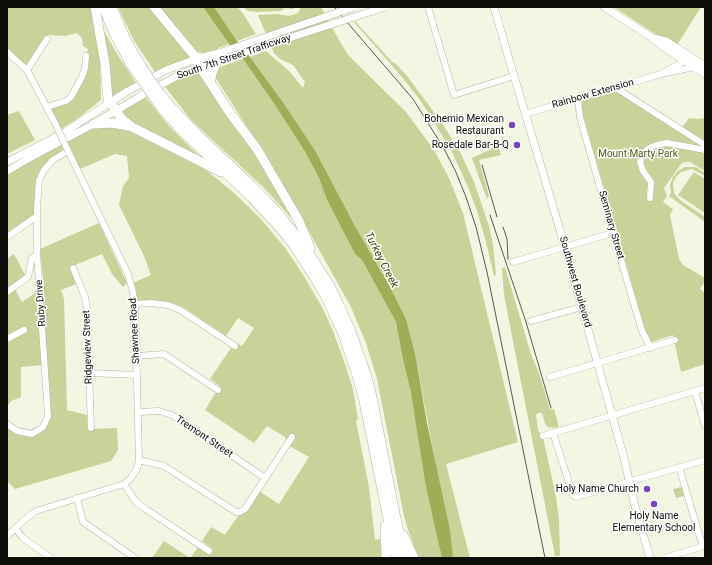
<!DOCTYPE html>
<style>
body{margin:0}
#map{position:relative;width:712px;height:565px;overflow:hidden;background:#f2f6e2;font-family:Roboto,sans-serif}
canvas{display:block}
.frame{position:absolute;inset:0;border:8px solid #0d0e08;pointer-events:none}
</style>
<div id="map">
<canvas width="712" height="565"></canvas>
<div class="frame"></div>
</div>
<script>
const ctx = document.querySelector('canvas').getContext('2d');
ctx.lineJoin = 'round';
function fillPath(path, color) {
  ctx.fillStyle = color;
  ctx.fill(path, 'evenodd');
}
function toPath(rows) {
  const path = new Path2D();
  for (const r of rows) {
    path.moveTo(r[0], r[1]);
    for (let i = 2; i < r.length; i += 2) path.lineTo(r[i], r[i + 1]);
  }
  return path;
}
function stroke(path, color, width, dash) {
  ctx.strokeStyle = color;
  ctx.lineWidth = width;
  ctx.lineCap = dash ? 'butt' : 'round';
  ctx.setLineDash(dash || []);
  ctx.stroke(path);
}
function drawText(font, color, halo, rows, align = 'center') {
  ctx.font = font + ' Roboto,sans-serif';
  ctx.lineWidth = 3;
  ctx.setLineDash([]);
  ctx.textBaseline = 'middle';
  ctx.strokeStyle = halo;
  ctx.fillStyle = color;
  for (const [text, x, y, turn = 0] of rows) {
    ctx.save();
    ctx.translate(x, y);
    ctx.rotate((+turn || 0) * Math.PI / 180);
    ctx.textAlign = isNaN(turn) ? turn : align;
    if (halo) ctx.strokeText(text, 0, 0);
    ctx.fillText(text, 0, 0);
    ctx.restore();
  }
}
const green = toPath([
 [7,7,92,7,100,56,101,100,77,119,61,129,51,108,75,96,88,49,83,46,82,38,77,33,65,36,48,35,27,66,26,66,7,49],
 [118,7,152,7,190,57,190,58,155,72,134,41],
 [159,7,203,7,229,44,218,48,217,50,205,53,196,52],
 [214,7,237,7,242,12,256,34,237,41],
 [243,7,296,7,292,9,285,8,281,11,256,12,248,11],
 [301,7,321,7,339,40,348,55,406,112,434,150,449,178,463,213,518,442,446,464,470,558,453,558,415,353,406,319,389,285,355,226,316,152,250,57,266,51,289,71,303,88,305,82,293,65,280,59,274,53,258,15,278,14,289,16,298,13],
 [614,7,701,7,677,45,652,32],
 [355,21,393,63,394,62,407,76,442,123,461,154,474,182,489,226,493,244,496,275,494,276,485,238,477,211,468,187,452,152,428,112,420,100,402,77,354,22],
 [103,31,104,31,117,54,136,83,112,98],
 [243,59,273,102,304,150,319,178,327,200,355,254,362,260,396,322,402,355,411,393,436,533,442,558,419,558,409,533,404,516,377,379,366,343,351,307,274,169,215,77,217,70,220,67],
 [198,70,250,142,296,223,263,187,192,121,173,97,164,85],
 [616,91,705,149,705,171,690,162,684,162,681,164,664,188,667,196,663,202,673,209,670,215,679,259,683,265,705,278,705,281,700,289,705,293,705,364,681,372,673,335,649,343,582,112,582,101,610,92],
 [145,96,168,125,199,156,129,122,121,111],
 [19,111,35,140,7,154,7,115],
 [689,118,699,119,705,118,705,143,682,128],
 [121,126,197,164,211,174,234,193,260,218,286,249,305,278,323,309,333,331,345,364,353,389,358,419,356,421,369,487,375,540,380,539,382,558,152,558,164,541,190,558,198,547,205,551,213,549,202,541,211,527,225,535,238,516,244,513,259,491,279,504,309,457,288,445,285,437,267,426,254,443,205,410,220,386,210,379,235,342,242,346,254,328,238,318,226,336,183,307,168,302,153,300,140,301,137,299,133,283,151,275,144,256,119,205,123,186,129,178,127,156,115,154,80,169,67,140,91,128],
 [62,144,64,149,47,162,42,169,34,215,7,233,7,175],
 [498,146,501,155,479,160,489,196,487,199,472,158],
 [685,167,696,167,705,173,705,176,692,169,681,172,676,177,673,183,674,193,680,200,705,217,705,222,669,196,671,193,670,185,673,177,679,170],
 [694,172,705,179,705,213,678,195],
 [99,223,127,283,123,287,112,274,102,254,70,267,76,284,61,290,64,299,67,410,87,415,88,429,117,428,118,450,111,461,15,489,7,481,7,419,17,427,31,430,40,425,45,415,43,365,21,367,21,397,11,401,7,406,7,259,14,254,25,275,13,285,22,302,44,287,40,249],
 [505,267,531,354,539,373,550,410,554,409,559,427,554,428,548,427,545,424,542,413,538,413,536,415,538,430,543,437,556,497,559,519,560,556,555,556,504,295,502,268],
 [682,487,684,496,676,498,673,489]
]);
const water = toPath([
 [203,7,214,7,237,41,250,57,284,104,316,152,355,226,389,285,406,319,415,353,427,423,450,530,453,558,442,558,436,533,425,481,411,393,402,355,396,322,362,260,355,254,327,200,319,178,304,150,273,102,243,59,229,44]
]);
const minor = toPath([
 [428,7,454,95,514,76],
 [7,52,27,70,54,121],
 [27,70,47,39],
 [664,72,687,60],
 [616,88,705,145],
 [578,99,580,117,613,233,642,331,651,348],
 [47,107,66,101,71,97,82,77,85,68,86,56],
 [525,114,661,74,694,67],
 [650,198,651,182,643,171,640,162,644,152,651,147,660,144,667,143,705,150],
 [7,237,37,216],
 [513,262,613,233],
 [73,268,85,297,87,309,91,428],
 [7,292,28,277,32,258,37,254],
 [135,304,151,303,168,305,180,310,235,346],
 [531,321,582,307],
 [7,339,24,330],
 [137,356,164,354,218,390],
 [89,373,137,375],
 [550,377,675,340],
 [695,391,705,426],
 [138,412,159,411,172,415,265,478],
 [7,424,17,431,32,434,43,427,48,416,37,254,37,208,39,180,44,170,53,160,68,151,128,274,132,288,135,304,139,460,137,469,131,478,124,484,36,511,24,520,7,536],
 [553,433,573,495,576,497,705,460],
 [543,436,705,388],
 [139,460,164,466,236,512,240,512,245,509,292,437],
 [124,484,136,502,147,510,209,551],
 [77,498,83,522,135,558],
 [15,528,23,538,51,558],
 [664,558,701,547,702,544,679,467]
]);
const major = toPath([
 [494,7,514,76,565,247,624,458,635,506,650,558],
 [604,7,651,37,663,47,705,74],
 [653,38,666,41,705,66],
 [7,162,65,132,126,92,166,70,196,59,219,53],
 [7,171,33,156,88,127,153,89,181,74,219,60]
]);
const highway = toPath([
 [95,7,105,64,108,99,122,119,132,127,221,172],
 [103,7,114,33,131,65],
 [112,7,126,40,138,61],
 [154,7,193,54,200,67,230,113,257,149,299,221,310,248],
 [210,83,212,73,217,61],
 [170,106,198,135,248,182,279,214,304,246,330,286,350,329,366,374,372,397,396,519,405,558],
 [162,109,182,131,251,197,279,227,293,244,316,280,326,297,343,334,357,375,364,401,396,558],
 [94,124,113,123,128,126],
 [385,526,386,558],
 [403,535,414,558]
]);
const rail = toPath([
 [334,7,413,99,443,147,455,170,466,197,476,227,487,272,545,558],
 [482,165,497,217],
 [490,215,526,322,551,408],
 [503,227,507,239,508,259]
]);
const minorBridge = toPath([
 [54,121,68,151]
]);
const majorBridge = toPath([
 [219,53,354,7],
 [221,60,385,7]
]);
const highwayBridge = toPath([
 [138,61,153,84,170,106],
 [131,65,162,109]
]);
const markers = [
 [512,125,4,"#7546be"],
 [517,145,4,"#7546be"],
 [647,489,4,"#7546be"],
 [654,504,4,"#7546be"]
];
const streetNames = [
 ["South 7th Street Trafficway",234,57,-19],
 ["Rainbow Extension",593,94,-16],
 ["Seminary Street",611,225,74],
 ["Southwest Boulevard",575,282,74],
 ["Ruby Drive",41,303,-94],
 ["Shawnee Road",135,331,-93],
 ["Ridgeview Street",88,347,-92],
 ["Tremont Street",204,437,34]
];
const poiNames = [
 ["Bohemio Mexican",504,119],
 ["Restaurant",504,131],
 ["Rosedale Bar-B-Q",509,145],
 ["Holy Name Church",639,489],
 ["Holy Name",654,516,"center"],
 ["Elementary School",654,528,"center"]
];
const parkNames = [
 ["Mount Marty Park",638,154]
];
const waterNames = [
 ["Turkey Creek",381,260,63]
];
fillPath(green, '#c7d399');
fillPath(water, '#9eae56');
stroke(minor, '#b3b7a4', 7);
stroke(major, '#b3b7a4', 8);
stroke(highway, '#b3b7a4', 10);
stroke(minor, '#fff', 6);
stroke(major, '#fff', 7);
stroke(highway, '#fff', 9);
stroke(rail, '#585a50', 1);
stroke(minorBridge, '#b3b7a4', 7, []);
stroke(majorBridge, '#b3b7a4', 8, []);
stroke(highwayBridge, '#b3b7a4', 10, []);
stroke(minorBridge, '#fff', 6);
stroke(majorBridge, '#fff', 7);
stroke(highwayBridge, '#fff', 9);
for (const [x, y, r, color] of markers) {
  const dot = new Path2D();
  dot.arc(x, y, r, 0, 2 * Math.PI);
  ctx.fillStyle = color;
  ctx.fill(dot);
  stroke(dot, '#fff', 1.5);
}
drawText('10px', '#0d0e08', '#fff', streetNames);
drawText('10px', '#0d0e08', '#fff', poiNames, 'right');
drawText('10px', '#4f5919', '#fff', parkNames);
drawText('italic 11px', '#3b4400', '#fff', waterNames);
</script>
